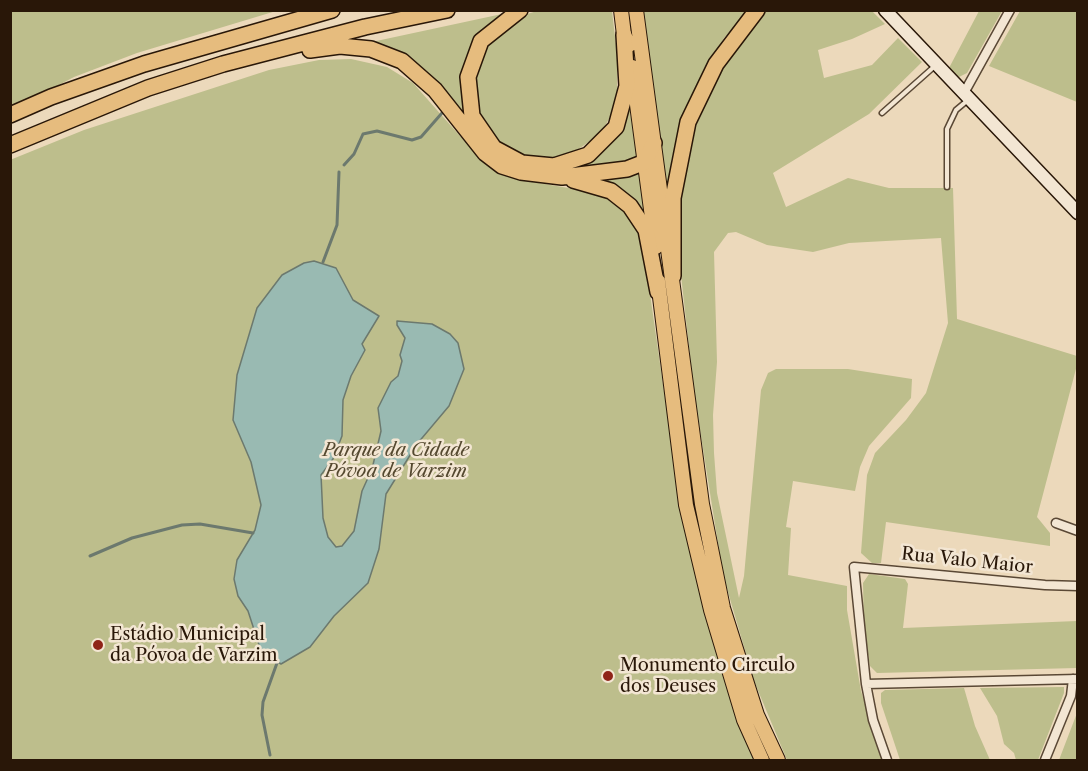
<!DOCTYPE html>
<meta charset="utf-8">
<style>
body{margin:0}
#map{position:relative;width:1088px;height:771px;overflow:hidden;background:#ecd9bb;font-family:"Libre Caslon Text",serif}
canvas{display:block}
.frame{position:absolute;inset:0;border:12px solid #291708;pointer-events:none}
</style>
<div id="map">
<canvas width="1088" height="771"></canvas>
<div class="frame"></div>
</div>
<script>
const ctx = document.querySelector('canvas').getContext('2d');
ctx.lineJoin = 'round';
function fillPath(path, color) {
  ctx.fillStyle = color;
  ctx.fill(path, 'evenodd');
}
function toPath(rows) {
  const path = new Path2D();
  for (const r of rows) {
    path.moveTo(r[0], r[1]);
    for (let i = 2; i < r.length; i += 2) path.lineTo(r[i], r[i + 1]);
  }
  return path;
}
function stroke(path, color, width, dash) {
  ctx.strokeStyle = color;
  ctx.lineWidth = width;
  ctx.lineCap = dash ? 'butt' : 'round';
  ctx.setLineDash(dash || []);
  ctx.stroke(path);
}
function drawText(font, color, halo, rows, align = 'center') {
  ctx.font = font + ' "Libre Caslon Text",serif';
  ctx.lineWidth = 5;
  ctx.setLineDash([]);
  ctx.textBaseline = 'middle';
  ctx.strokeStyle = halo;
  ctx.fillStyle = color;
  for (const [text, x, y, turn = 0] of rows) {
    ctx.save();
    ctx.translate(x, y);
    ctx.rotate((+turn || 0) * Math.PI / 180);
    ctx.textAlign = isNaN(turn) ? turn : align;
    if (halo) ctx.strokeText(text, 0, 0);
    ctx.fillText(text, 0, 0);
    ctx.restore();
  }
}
const green = toPath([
 [11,11,276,11,137,53,74,77,11,110],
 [537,11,612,11,617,54,617,96,610,117,601,133,573,153,552,159,530,157,515,153,501,145,478,111,474,82,484,50,496,34,524,15],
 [642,11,748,11,724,38,701,76,686,108,672,157,666,202],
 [766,11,872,11,885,24,852,39,818,50,824,78,872,65,898,38,922,62,869,114,773,173,786,207,848,178,889,188,953,188,957,319,1077,356,1077,365,1037,517,1050,533,1050,546,886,522,881,563,872,563,861,553,867,475,875,453,906,420,926,393,948,323,941,238,849,243,813,252,767,245,736,232,728,233,714,252,717,362,713,415,714,453,717,493,739,598,744,576,761,390,768,373,776,369,848,369,912,379,911,398,869,446,860,467,855,491,793,481,786,527,791,528,788,575,847,586,847,610,861,691,882,760,787,760,754,681,723,575,694,392,681,275,678,205,695,118,727,56,747,28],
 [979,11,1002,11,967,73,959,77,949,68],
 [1020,11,1077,11,1077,102,989,66],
 [502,14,488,25,473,44,463,71,461,86,467,118,485,146,503,160,524,168,547,171,575,168,598,154,611,141,629,105,637,158,633,162,622,167,544,172,513,166,502,161,484,146,433,80,402,57,367,43],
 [351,59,387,67,413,83,460,136,491,166,521,180,604,194,627,211,641,231,683,524,720,667,757,760,11,760,10,160,84,130,269,70,319,60],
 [639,171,644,213,643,214,598,181,599,178],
 [869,574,905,579,908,584,903,628,1077,621,1077,668,877,673,870,666,864,629,863,583],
 [1064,687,1064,693,1038,760,1016,760,1014,753,1004,744,997,716,980,688],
 [964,688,975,726,990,760,900,760,881,703,881,693,885,690],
 [1077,713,1077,760,1059,760]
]);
const water = toPath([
 [314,261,336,268,353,300,379,316,362,344,365,350,351,376,343,400,342,436,333,459,321,475,323,518,328,537,336,547,342,546,354,531,362,491,372,469,381,431,378,408,391,382,398,376,402,361,400,355,405,338,397,325,397,321,432,324,450,334,458,343,464,369,449,406,417,444,386,494,379,549,368,583,334,616,310,647,281,664,261,651,248,611,238,596,234,579,237,560,255,530,261,505,251,462,233,420,237,375,257,308,282,275,304,263,314,261]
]);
const stream = toPath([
 [344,165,354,154,363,134,377,131,412,140,421,137,442,113],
 [323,262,337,225,339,172],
 [90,556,132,538,182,525,200,524,253,533],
 [270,755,262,715,263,702,277,663]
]);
const lane = toPath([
 [882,113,936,65],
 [947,187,947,129,956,110,968,100]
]);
const street = toPath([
 [964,93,1010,10],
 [1056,523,1078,531],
 [866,684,1078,679],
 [887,760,873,720,866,684,854,567,1045,585,1078,586],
 [1045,760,1071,696,1073,679]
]);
const secondary = toPath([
 [885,10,1078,213]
]);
const primary = toPath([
 [621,10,624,35,629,45],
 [636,10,702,504,723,608,757,715,778,760],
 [632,67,656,247],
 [658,281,686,505,711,610,744,720,762,760]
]);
const highway = toPath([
 [520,10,481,41,468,77,472,116,494,148,522,163,554,166,588,155,616,127,627,86,624,35],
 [310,50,340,46,371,49,402,61,435,90,485,153,502,166,521,172,562,177,627,169,645,162,654,143],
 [10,115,51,97,144,64,332,10],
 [10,145,148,88,223,64,365,27,447,10],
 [573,180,611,191,630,206,646,230,658,292],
 [673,276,673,198,688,122,716,64,757,10]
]);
const markers = [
 [98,645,6,"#8f2418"],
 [608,676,6,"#8f2418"]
];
const parkNames = [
 ["Parque da Cidade",396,451],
 ["Póvoa de Varzim",396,472]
];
const streetNames = [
 ["Rua Valo Maior",967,561,6]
];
const poiNames = [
 ["Estádio Municipal",110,635],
 ["da Póvoa de Varzim",110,656],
 ["Monumento Circulo",620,666],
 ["dos Deuses",620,687]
];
fillPath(green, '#bdbe8c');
fillPath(water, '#99bab2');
stroke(water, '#6c796e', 1.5);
stroke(stream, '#6c796e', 3);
stroke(lane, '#5a4835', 7);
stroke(street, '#5a4835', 11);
stroke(secondary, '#291708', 15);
stroke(primary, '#291708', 16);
stroke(highway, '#291708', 18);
stroke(lane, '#f3e6d3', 4);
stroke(street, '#f3e6d3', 8);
stroke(secondary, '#f3e6d3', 12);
stroke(primary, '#e6bc7e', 14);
stroke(highway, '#e6bc7e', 15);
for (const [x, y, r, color] of markers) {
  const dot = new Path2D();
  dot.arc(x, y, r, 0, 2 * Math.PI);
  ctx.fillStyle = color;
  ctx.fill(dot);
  stroke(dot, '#f3e6d3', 2);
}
drawText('italic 18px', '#554930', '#f3e6d3', parkNames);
drawText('18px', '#291708', '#f3e6d3', streetNames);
drawText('18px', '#291708', '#f3e6d3', poiNames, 'left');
</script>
